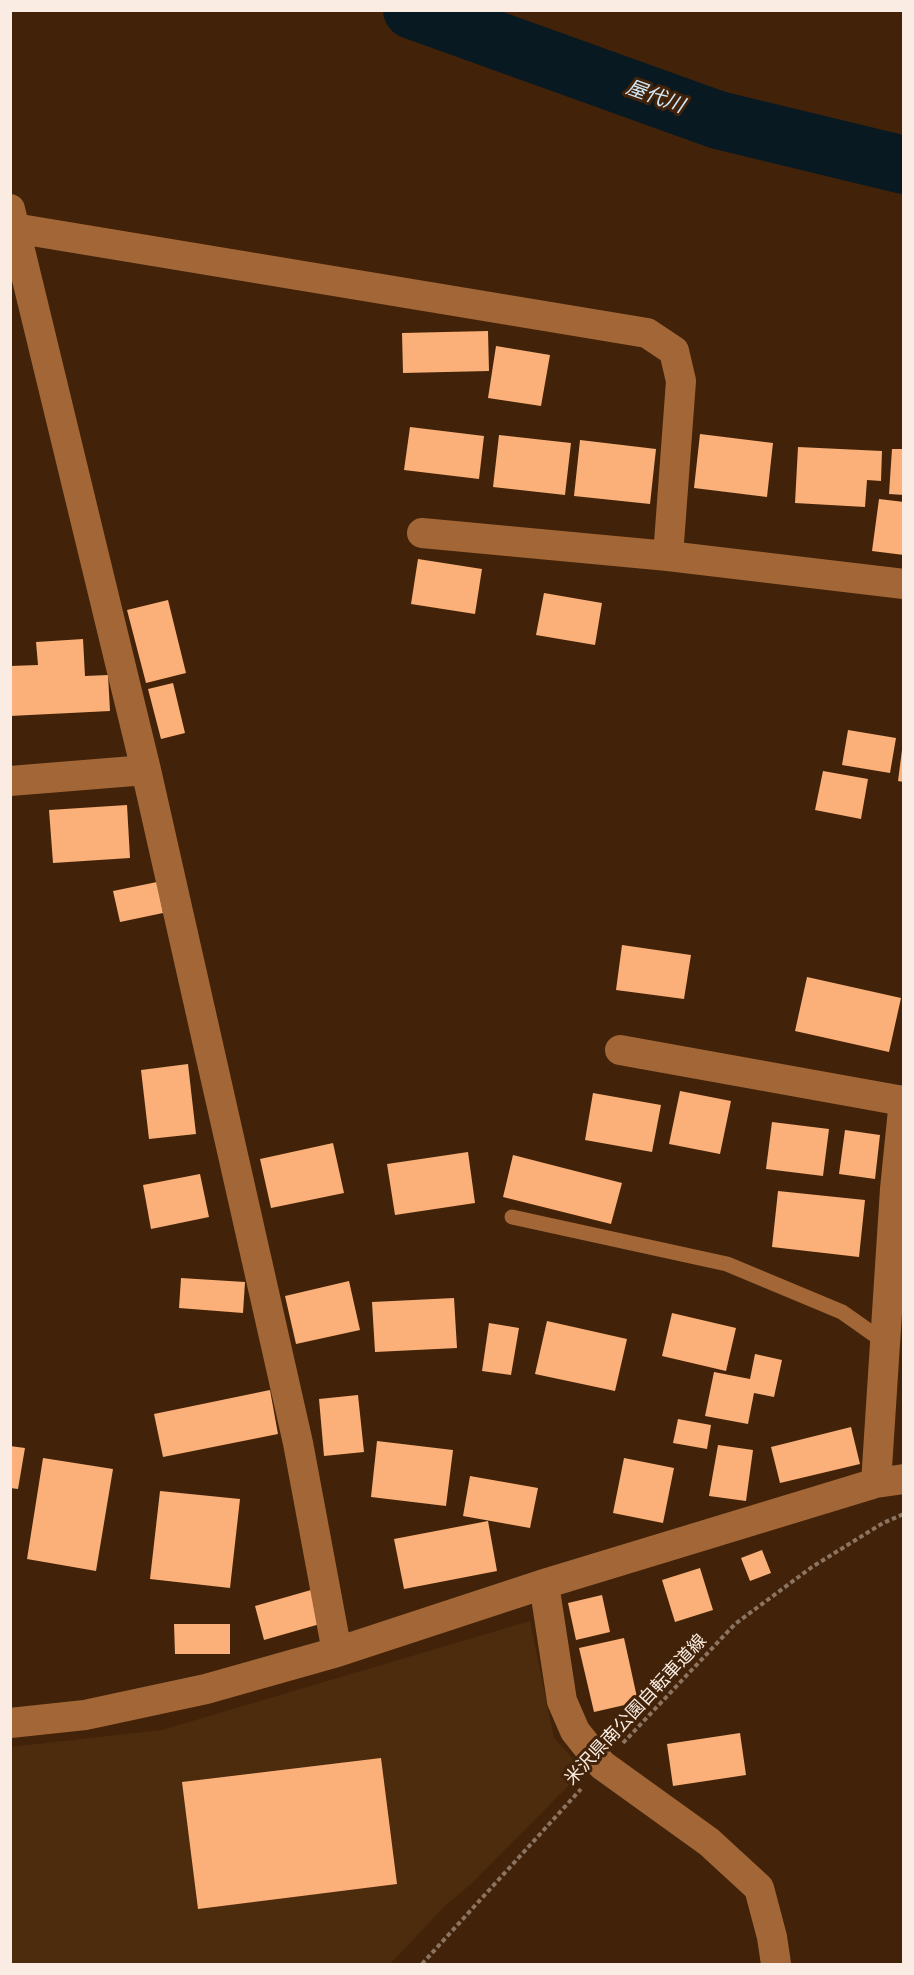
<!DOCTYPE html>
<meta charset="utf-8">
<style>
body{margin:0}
#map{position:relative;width:914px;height:1975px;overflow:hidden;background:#422309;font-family:"IBM Plex Serif",serif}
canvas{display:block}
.frame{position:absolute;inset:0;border:12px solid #faece2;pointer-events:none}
</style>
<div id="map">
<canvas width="914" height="1975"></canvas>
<div class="frame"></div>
</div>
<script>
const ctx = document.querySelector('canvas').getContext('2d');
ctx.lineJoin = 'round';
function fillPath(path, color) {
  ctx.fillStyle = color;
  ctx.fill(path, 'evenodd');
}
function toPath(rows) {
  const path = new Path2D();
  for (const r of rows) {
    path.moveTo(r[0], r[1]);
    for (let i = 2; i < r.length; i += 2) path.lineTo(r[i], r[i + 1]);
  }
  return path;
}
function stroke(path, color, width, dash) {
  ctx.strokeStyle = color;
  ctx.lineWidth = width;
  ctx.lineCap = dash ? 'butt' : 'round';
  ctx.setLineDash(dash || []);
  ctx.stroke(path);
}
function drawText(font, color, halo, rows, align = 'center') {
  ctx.font = font + ' "IBM Plex Serif","Noto Sans JP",serif';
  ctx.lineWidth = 6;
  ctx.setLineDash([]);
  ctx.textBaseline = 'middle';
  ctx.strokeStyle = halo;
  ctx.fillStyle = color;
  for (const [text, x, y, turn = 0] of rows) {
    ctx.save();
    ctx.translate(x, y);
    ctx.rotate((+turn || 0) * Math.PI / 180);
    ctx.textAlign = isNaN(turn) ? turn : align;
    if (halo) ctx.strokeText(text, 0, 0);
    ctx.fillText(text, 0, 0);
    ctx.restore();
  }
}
const built = toPath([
 [530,1621,554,1738,576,1762,577,1771,572,1782,471,1884,446,1905,390,1964,11,1964,10,1747,162,1730]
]);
const river = toPath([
 [412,10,718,120,904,165]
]);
const building = toPath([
 [488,331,489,371,403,373,402,333],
 [496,346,550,355,541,406,488,398],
 [410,427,484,436,479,479,404,470],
 [700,434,773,443,767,497,694,488],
 [499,435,571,443,565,495,493,487],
 [580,440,656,449,650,504,574,496],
 [798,447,882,451,881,481,867,480,865,507,795,503],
 [892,449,904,449,904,495,889,494],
 [879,499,904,502,904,555,872,551],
 [418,559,482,569,475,614,411,604],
 [544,593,602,603,595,645,536,635],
 [168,600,186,673,146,683,127,610],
 [83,639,85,676,108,675,110,711,10,716,10,666,38,665,36,642],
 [173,683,185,733,161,739,148,689],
 [848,730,896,738,890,773,842,765],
 [902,750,904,750,904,782,898,781],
 [823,771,868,779,861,819,815,810],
 [127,805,130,858,53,863,49,810],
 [157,882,163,913,120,922,113,891],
 [622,945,691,955,684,999,616,990],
 [807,977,901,998,889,1052,795,1031],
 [188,1064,196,1134,149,1139,141,1070],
 [680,1091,731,1101,720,1154,669,1144],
 [593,1093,661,1105,652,1152,585,1140],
 [772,1122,829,1129,823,1176,766,1169],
 [845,1130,880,1135,875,1179,839,1174],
 [333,1143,344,1193,271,1208,260,1159],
 [468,1152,475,1203,395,1215,387,1164],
 [513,1155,622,1183,611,1224,503,1197],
 [200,1174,209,1217,151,1229,143,1185],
 [778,1191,865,1200,859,1257,772,1247],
 [181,1278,245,1282,243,1313,179,1308],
 [349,1281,360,1330,296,1344,285,1296],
 [454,1298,457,1348,375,1352,372,1302],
 [672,1313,736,1328,726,1371,662,1356],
 [547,1321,627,1339,615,1391,535,1374],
 [489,1323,519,1328,511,1375,482,1371],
 [755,1354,782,1360,774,1397,754,1393,748,1424,705,1416,714,1372,750,1379],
 [270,1390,278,1434,163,1457,154,1414],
 [358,1395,364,1452,324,1456,319,1399],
 [678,1419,711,1425,707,1449,673,1443],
 [851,1427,860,1464,780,1483,771,1447],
 [377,1441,453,1450,446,1506,371,1497],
 [718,1445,753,1450,746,1501,709,1496],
 [10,1446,25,1448,18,1489,10,1488],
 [43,1458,113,1469,96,1571,27,1559],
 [624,1458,674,1468,663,1523,613,1513],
 [470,1476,538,1488,530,1528,463,1516],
 [160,1491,240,1499,230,1588,150,1579],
 [488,1521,497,1571,404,1589,394,1539],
 [762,1550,771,1573,750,1581,741,1558],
 [700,1568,713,1610,675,1622,662,1580],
 [311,1590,320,1624,264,1640,255,1606],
 [602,1595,610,1632,576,1640,568,1603],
 [174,1624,230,1624,230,1654,175,1654],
 [624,1638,638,1702,594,1712,579,1648],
 [740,1733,746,1775,673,1786,667,1744],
 [381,1758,397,1884,198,1909,182,1782]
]);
const path = toPath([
 [623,1743,735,1624,812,1567,883,1523,904,1514],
 [422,1964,581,1789]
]);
const lane = toPath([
 [512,1217,727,1264,842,1312,886,1343]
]);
const street = toPath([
 [10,209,146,770,298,1443,337,1652],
 [14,228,647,333,674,351,681,381,668,556,904,584],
 [422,533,668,556],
 [10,781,146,770],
 [620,1050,903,1101],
 [876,1483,895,1189,904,1100],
 [544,1584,562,1701,575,1731,602,1765,709,1842,759,1888,772,1937,776,1964],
 [10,1723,85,1715,206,1689,337,1652,544,1584,876,1483,904,1479]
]);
const streetNames = [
 ["米沢県南公園自転車道線",636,1710,-47]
];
const waterNames = [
 ["屋代川",655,97,20]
];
fillPath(built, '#4d2b0d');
stroke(river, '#091922', 58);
fillPath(building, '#fab078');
stroke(path, '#8c7461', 4, [4.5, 3]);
stroke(lane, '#a36737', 15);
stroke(street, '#a36737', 30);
drawText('18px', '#faece2', '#422309', streetNames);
drawText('italic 20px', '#d0e8f9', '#422309', waterNames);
</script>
